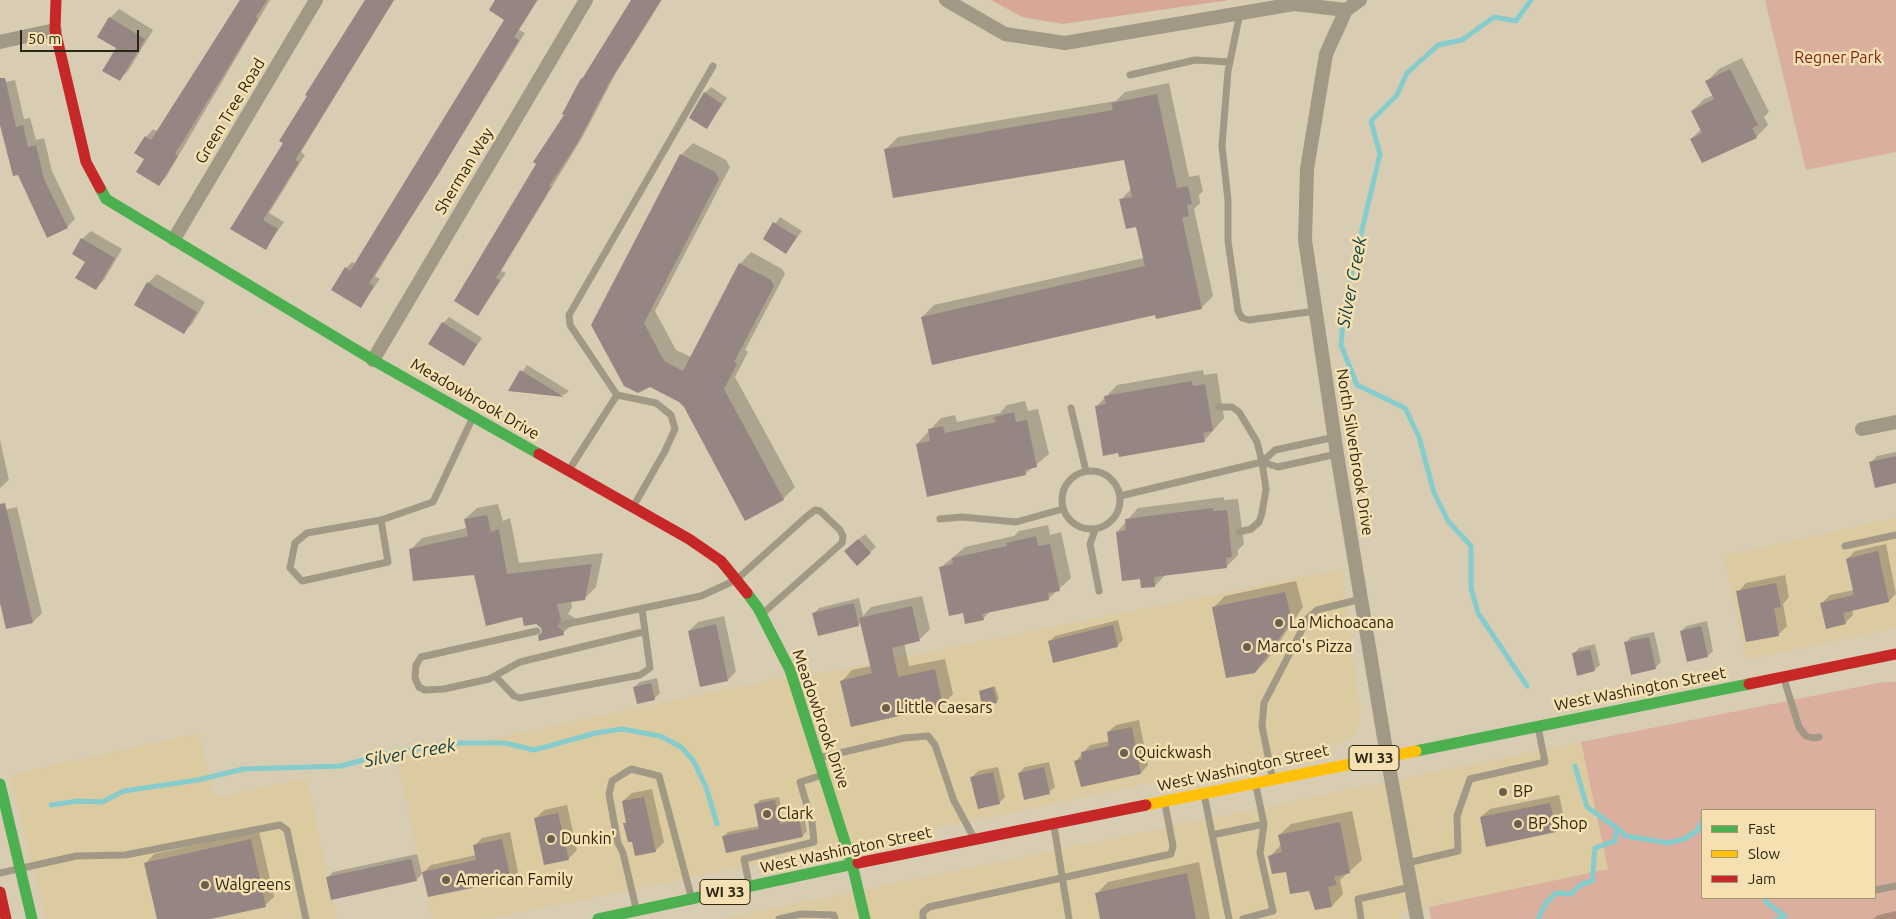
<!DOCTYPE html>
<style>
body{margin:0}
#map{position:relative;width:1896px;height:919px;overflow:hidden;background:#d8cdb2;font-family:Ubuntu,sans-serif}
canvas{display:block}
.legend{position:absolute;left:1701px;top:809px;width:175px;height:90px;box-sizing:border-box;background:#f4e0b0;border:1px solid #a59672;margin:0;padding:6px 9px;list-style:none;font-size:15px;color:#2e2614}
.legend li{display:flex;align-items:center;gap:10px;height:25px}
.legend b{width:25px;border:1px solid #a59672}
.scale{position:absolute;left:20px;top:30px;width:119px;height:22px;box-sizing:border-box;border:2px solid #2e2614;border-top:0;padding-left:6px;font-size:15px;line-height:18px;white-space:nowrap;color:#2e2614;-webkit-text-stroke:4px #f4e0b0;paint-order:stroke}
</style>
<div id="map">
<canvas width="1896" height="919"></canvas>
<ul class="legend">
<li><b style="height:6px;background:#4caf50"></b>Fast</li>
<li><b style="height:6px;background:#ffc107"></b>Slow</li>
<li><b style="height:6px;background:#c62828"></b>Jam</li>
</ul>
<div class="scale">50 m</div>
</div>
<script>
const ctx = document.querySelector('canvas').getContext('2d');
ctx.lineJoin = 'round';
function fillPath(path, color) {
  ctx.fillStyle = color;
  ctx.fill(path, 'evenodd');
}
function toPath(rows) {
  const path = new Path2D();
  for (const r of rows) {
    if (r.length === 3) {
      path.moveTo(r[0] + r[2], r[1]);
      path.arc(r[0], r[1], r[2], 0, 2 * Math.PI);
      continue;
    }
    path.moveTo(r[0], r[1]);
    for (let i = 2; i < r.length; i += 2) path.lineTo(r[i], r[i + 1]);
  }
  return path;
}
function stroke(path, color, width, dash) {
  ctx.strokeStyle = color;
  ctx.lineWidth = width;
  ctx.lineCap = dash ? 'butt' : 'round';
  ctx.setLineDash(dash || []);
  ctx.stroke(path);
}
function drawText(font, color, halo, rows, align = 'center') {
  ctx.font = font + ' Ubuntu,sans-serif';
  ctx.lineWidth = 5;
  ctx.setLineDash([]);
  ctx.textBaseline = 'middle';
  ctx.strokeStyle = halo;
  ctx.fillStyle = color;
  for (const [text, x, y, turn = 0] of rows) {
    ctx.save();
    ctx.translate(x, y);
    ctx.rotate((+turn || 0) * Math.PI / 180);
    ctx.textAlign = isNaN(turn) ? turn : align;
    if (halo) ctx.strokeText(text, 0, 0);
    ctx.fillText(text, 0, 0);
    ctx.restore();
  }
}
const built = toPath([
 [1896,518,1896,628,1746,660,1724,556],
 [1342,569,1360,713,1359,724,1355,732,1351,738,1343,742,999,815,487,919,432,919,397,759,784,677,812,675],
 [199,733,214,798,307,778,337,919,46,919,10,775],
 [1581,742,1608,869,1401,912,1402,919,721,919]
]);
const green = toPath([
 [1765,0,1896,0,1896,152,1806,170],
 [1883,682,1896,682,1896,919,1431,919,1429,907,1608,869,1581,742],
 [1702,810,1875,810,1875,898,1702,898]
]);
const forest = toPath([
 [991,0,1229,0,1063,24,1022,17]
]);
const shadow = toPath([
 [240,0,270,0,166,177,159,185,146,159,146,137,153,129,158,132],
 [365,0,394,0,301,152,305,155,269,213,284,222,265,248,231,228,284,143,309,96,307,95],
 [497,0,538,0,519,30,525,33,375,276,380,279,361,306,346,268,352,262,356,264,506,20],
 [632,0,662,0,616,73,583,136,501,271,506,273,478,315,582,79,588,73],
 [119,9,153,30,128,71,119,80,117,48,99,36,110,18],
 [1742,58,1769,112,1764,117,1768,125,1756,137,1691,139,1701,129,1692,111,1704,99,1714,95,1707,81,1719,69],
 [15,80,24,119,30,118,36,140,44,138,52,171,75,219,67,227,0,120,0,83],
 [1169,83,1189,177,1199,175,1203,191,1199,195,1200,203,1194,209,1213,296,1201,308,1156,313,922,317,934,305,1144,258,1137,225,1121,200,1131,189,1125,158,886,149,898,137,1116,101,1125,92],
 [711,87,727,98,706,128,705,93],
 [693,143,726,160,730,167,655,311,676,350,691,357,740,264,751,252,782,269,785,274,745,350,748,352,735,377,795,487,783,499,680,401,650,385,625,385,681,155],
 [780,217,802,231,786,252,764,239],
 [91,231,122,249,104,280,95,289,82,239],
 [157,274,205,302,192,324,183,333,136,304,148,283],
 [449,317,482,338,464,365,443,323],
 [527,365,569,391,564,395,510,390],
 [1203,370,1204,375,1217,373,1224,418,1204,441,1096,407,1117,385],
 [1025,401,1028,411,1038,409,1049,454,1025,474,917,444,941,418,955,415,957,422,1000,413,1007,405],
 [0,440,9,480,0,488],
 [1896,452,1896,482,1870,463,1877,456],
 [1224,497,1224,500,1238,499,1244,544,1238,550,1238,555,1226,567,1166,574,1155,586,1141,578,1117,532,1138,508],
 [498,504,503,521,510,518,519,563,603,553,596,587,584,599,571,601,572,607,568,614,575,618,575,622,563,633,544,632,542,626,523,616,475,573,410,550,422,538,467,528,465,519,477,508],
 [17,507,42,613,33,622,7,627,0,599,0,511],
 [1048,525,1050,535,1061,532,1071,578,1049,598,991,610,983,619,964,611,940,568,965,547,1014,536,1019,531],
 [865,534,876,547,857,564,851,546],
 [1886,544,1896,594,1889,601,1852,610,1853,615,1845,623,1822,603,1830,595,1854,590,1847,559,1855,551],
 [1785,575,1789,597,1783,604,1787,626,1778,635,1738,592,1746,583],
 [1296,581,1303,607,1267,660,1255,672,1213,608,1225,596],
 [922,596,930,629,919,640,904,643,909,666,945,659,953,694,942,705,842,681,852,670,871,666,861,622,858,625,814,613,819,608,859,598,863,616,871,607],
 [724,616,736,671,728,680,689,631,698,622],
 [1118,620,1123,640,1117,646,1050,641,1055,636],
 [1707,621,1713,651,1708,656,1681,631,1687,626],
 [1654,632,1661,662,1655,668,1625,643,1631,637],
 [1595,644,1600,665,1594,670,1573,654,1579,648],
 [657,678,660,693,654,699,634,687,640,682],
 [995,686,999,699,996,702,980,691],
 [1139,720,1148,765,1141,773,1076,761,1090,745,1110,741,1108,732,1116,725],
 [1049,762,1055,787,1049,792,1019,773,1025,767],
 [998,767,1005,797,999,803,972,777,978,771],
 [652,789,664,842,655,851,633,840,625,824,627,821,623,801,632,793],
 [1559,795,1565,822,1556,830,1487,845,1481,817,1490,809],
 [779,797,784,821,804,817,807,831,802,836,723,837,728,832,760,826,755,805,760,800],
 [567,805,577,850,568,859,535,819,544,810],
 [1352,811,1362,860,1340,880,1343,894,1332,906,1270,856,1281,845,1279,835,1291,824],
 [259,831,274,897,265,905,206,919,158,919,146,863,154,854],
 [510,832,518,872,511,879,429,896,424,872,431,865,476,855,474,846,482,838],
 [417,854,422,874,416,880,327,878,333,872],
 [1199,862,1210,919,1101,919,1096,894,1108,882],
 [1896,911,1896,919,1873,919,1878,915]
]);
const stream = toPath([
 [1527,686,1478,613,1471,588,1471,546,1448,521,1434,493,1419,437,1405,408,1357,385,1341,345,1344,306,1380,154,1371,121,1397,95,1407,73,1438,45,1462,40,1494,17,1516,21,1531,0],
 [51,805,78,801,102,802,124,791,198,780,243,769,341,766,385,754,450,743,505,743,534,750,596,733,622,729,660,736,681,747,693,760,706,787,717,824],
 [1617,828,1626,836,1668,843,1684,839,1697,831,1702,822],
 [1764,898,1767,903,1785,916,1777,919],
 [1538,919,1546,903,1556,893,1571,894,1582,884,1592,881,1595,848,1615,841,1617,828,1587,807,1575,766]
]);
const building = toPath([
 [240,0,267,0,256,17,258,19,175,154,178,156,159,186,136,172,144,159,134,153,145,136,151,140],
 [365,0,394,0,295,160,299,162,263,220,278,229,266,250,230,229,283,143,279,141,307,96,305,95],
 [495,0,537,0,514,37,519,40,438,175,369,283,374,286,361,308,331,290,345,267,350,271,504,20,489,10],
 [631,0,661,0,610,81,577,144,549,186,551,187,496,278,500,280,478,316,454,301,536,164,533,162,564,115,562,114,581,78,582,79],
 [109,17,145,39,120,81,102,71,116,48,97,37],
 [1730,69,1758,125,1752,128,1757,138,1702,163,1690,139,1702,133,1691,111,1714,99,1705,81],
 [0,78,5,78,16,127,23,125,28,147,36,145,44,179,68,228,47,238,18,175,13,176,0,125],
 [704,92,722,104,707,129,689,118],
 [1157,94,1177,188,1188,186,1192,204,1187,205,1189,216,1182,218,1202,309,1156,319,1155,315,932,365,921,317,1145,266,1136,227,1126,229,1119,199,1132,197,1124,160,893,198,884,149,1113,110,1111,103],
 [680,154,715,172,719,179,644,323,664,361,683,371,739,263,771,280,774,286,734,362,737,364,724,389,784,500,745,521,684,407,679,402,650,387,638,393,624,386,591,325],
 [773,222,797,237,786,254,763,239],
 [81,238,115,258,96,290,75,278,85,262,72,254],
 [147,282,197,312,184,334,134,305],
 [442,322,477,344,464,366,428,344],
 [520,370,564,397,508,391],
 [1192,381,1193,386,1205,384,1213,431,1203,433,1205,442,1119,457,1118,453,1103,456,1095,406,1106,404,1104,396],
 [1014,412,1016,422,1027,420,1037,467,1025,470,1026,475,927,497,916,444,930,441,928,429,943,426,945,433,996,422,994,417],
 [1896,456,1896,483,1875,488,1869,462],
 [5,503,33,623,6,629,0,603,0,504],
 [1213,508,1213,511,1227,510,1232,557,1226,558,1227,568,1154,577,1155,587,1141,588,1140,579,1122,581,1116,532,1126,530,1125,519],
 [487,515,491,532,499,529,507,574,592,564,585,600,557,604,561,620,557,627,563,630,564,635,539,641,538,636,542,632,541,628,536,624,524,626,522,617,486,626,474,575,413,581,409,549,468,536,464,519],
 [1036,536,1038,546,1050,544,1060,591,1048,593,1049,600,982,614,984,620,965,624,963,613,949,616,939,567,953,564,952,558,1007,546,1006,543],
 [858,539,871,553,857,566,844,551],
 [1878,551,1889,602,1843,613,1846,624,1826,629,1820,603,1854,595,1846,559],
 [1776,583,1781,607,1774,608,1779,636,1746,642,1736,591],
 [1285,592,1292,620,1255,673,1226,678,1212,607],
 [854,603,859,626,818,636,812,613],
 [912,606,920,641,892,648,898,677,935,669,943,706,851,727,840,681,872,673,859,618],
 [716,624,728,681,700,687,688,631],
 [1113,625,1118,647,1053,663,1048,641],
 [1701,626,1708,657,1687,662,1680,631],
 [1649,637,1656,669,1631,675,1624,642],
 [1590,649,1595,671,1577,676,1572,653],
 [651,683,655,700,637,704,633,687],
 [993,687,997,703,982,706,979,691],
 [1132,727,1141,774,1081,787,1074,761,1082,759,1081,752,1109,746,1107,732],
 [1044,767,1050,794,1024,800,1018,773],
 [993,772,1000,804,978,809,970,777],
 [644,797,656,852,635,856,632,842,628,842,623,823,626,823,622,801],
 [775,800,780,824,799,820,803,837,726,853,722,836,759,829,754,804],
 [1550,803,1556,832,1486,847,1480,817],
 [558,813,569,860,544,865,534,818],
 [1340,822,1350,873,1334,877,1337,885,1328,887,1332,907,1315,910,1309,891,1290,894,1286,872,1272,874,1268,856,1282,852,1278,835],
 [251,839,266,907,211,919,157,919,144,863],
 [502,839,511,880,428,897,422,872,476,860,473,845],
 [411,859,417,881,331,900,326,877],
 [1187,873,1196,919,1100,919,1095,893]
]);
const lane = toPath([
 [1240,13,1228,71,1222,146,1228,200,1228,241,1238,311,1242,318,1249,320,1316,311],
 [1130,75,1195,60,1230,62],
 [1219,407,1232,407,1239,412,1257,442,1262,462,1266,489,1262,513,1259,522,1251,529,1239,532],
 [1071,408,1086,471],
 [1262,462,1278,467,1337,454],
 [569,470,617,395],
 [1091,500,29],
 [1120,496,1262,462,1275,450,1335,437],
 [633,507,665,451,675,429,671,415,656,403,617,395,570,325,569,315,713,66],
 [940,519,962,517,1016,522,1063,509],
 [381,520,388,562,302,581,290,568,295,543,307,533,381,520,433,502,473,417],
 [1095,530,1090,544,1099,591],
 [1845,546,1896,535],
 [562,625,701,596,736,580,806,517,815,510,820,511,840,530,843,536,842,543,762,614],
 [537,631,421,657,416,665,415,678,419,687,425,690,444,689,489,679,520,662,643,632],
 [496,677,514,696,520,698,640,675,650,668,642,609],
 [1784,679,1799,727,1806,736,1813,738,1819,737],
 [818,758,904,738,928,736,935,745,954,801,974,838],
 [1272,776,1262,726,1264,703,1308,618,1317,610,1361,599],
 [1204,794,1229,919],
 [1054,826,1069,919],
 [1212,835,1264,824,1256,786],
 [1407,863,1458,851,1457,816,1470,779,1545,762,1538,727],
 [0,873,76,856,125,855,280,825,287,830,306,919],
 [749,884,744,859,814,842,812,822,800,782,823,775],
 [1875,890,1896,886],
 [636,908,623,853,618,843,609,794,612,781,631,769,659,776,691,896],
 [779,919,801,914,834,915,835,919],
 [923,919,923,912,929,907,1171,854,1173,846,1165,804],
 [1243,919,1273,911,1260,853,1264,824],
 [1361,919,1358,899,1411,887]
]);
const street = toPath([
 [946,0,1005,34,1065,43,1294,4,1346,10],
 [1360,0,1346,10,1326,54,1307,169,1305,240,1337,454,1387,756,1417,919],
 [0,42,55,30],
 [174,239,316,0],
 [373,360,586,0],
 [1862,429,1896,422]
]);
const fast = toPath([
 [100,188,106,199,373,360,539,454],
 [747,593,758,608,790,670,852,864,865,919],
 [1416,751,1749,684],
 [0,784,32,919],
 [598,919,858,863]
]);
const slow = toPath([
 [1146,805,1416,751]
]);
const jam = toPath([
 [56,0,55,30,86,162,100,188],
 [539,454,689,539,721,561,747,593],
 [1749,684,1896,654],
 [858,863,1146,805],
 [0,892,6,919]
]);
const markers = [
 [1279,623,5,"#6a604b"],
 [1247,647,5,"#6a604b"],
 [886,708,5,"#6a604b"],
 [1124,753,5,"#6a604b"],
 [1503,792,5,"#6a604b"],
 [767,814,5,"#6a604b"],
 [1518,824,5,"#6a604b"],
 [551,839,5,"#6a604b"],
 [446,880,5,"#6a604b"],
 [205,885,5,"#6a604b"]
];
const shields = [
 [1374,758,50],
 [725,892,50]
];
const shieldNames = [
 ["WI 33",1374,758],
 ["WI 33",725,892]
];
const parkNames = [
 ["Regner Park",1838,58]
];
const streetNames = [
 ["Green Tree Road",230,111,-59],
 ["Sherman Way",464,171,-59],
 ["Meadowbrook Drive",475,399,30],
 ["North Silverbrook Drive",1355,452,81],
 ["West Washington Street",1640,689,-11],
 ["Meadowbrook Drive",821,719,71],
 ["West Washington Street",1243,768,-12],
 ["West Washington Street",846,850,-12]
];
const poiNames = [
 ["La Michoacana",1289,623],
 ["Marco's Pizza",1257,647],
 ["Little Caesars",896,708],
 ["Quickwash",1134,753],
 ["BP",1513,792],
 ["Clark",777,814],
 ["BP Shop",1528,824],
 ["Dunkin'",561,839],
 ["American Family",456,880],
 ["Walgreens",215,885]
];
const waterNames = [
 ["Silver Creek",1352,282,-79],
 ["Silver Creek",410,753,-10]
];
fillPath(built, '#dccaa0');
fillPath(green, '#daaf9e');
fillPath(forest, '#d8a896');
fillPath(shadow, '#0003');
stroke(stream, '#86cccd', 5);
fillPath(building, '#958683');
stroke(lane, '#a19985', 7);
stroke(street, '#a19985', 14);
stroke(fast, '#4caf50', 11);
stroke(slow, '#ffc107', 11);
stroke(jam, '#c62828', 11);
for (const [x, y, r, color] of markers) {
  const dot = new Path2D();
  dot.arc(x, y, r, 0, 2 * Math.PI);
  ctx.fillStyle = color;
  ctx.fill(dot);
  stroke(dot, '#f4e0b0', 2);
}
for (const [x, y, w] of shields) {
  const box = new Path2D();
  box.roundRect(x - w / 2, y - 12.5, w, 25, 4);
  ctx.fillStyle = '#f4e0b0';
  ctx.fill(box);
  stroke(box, '#2e2614', 1);
}
drawText('bold 15px', '#2e2614', null, shieldNames);
drawText('16px', '#80231d', '#f4e0b0', parkNames);
drawText('16px', '#2e2614', '#f4e0b0', streetNames);
drawText('16px', '#2e2614', '#f4e0b0', poiNames, 'left');
drawText('italic 18px', '#0d3e45', '#f4e0b0', waterNames);
</script>
